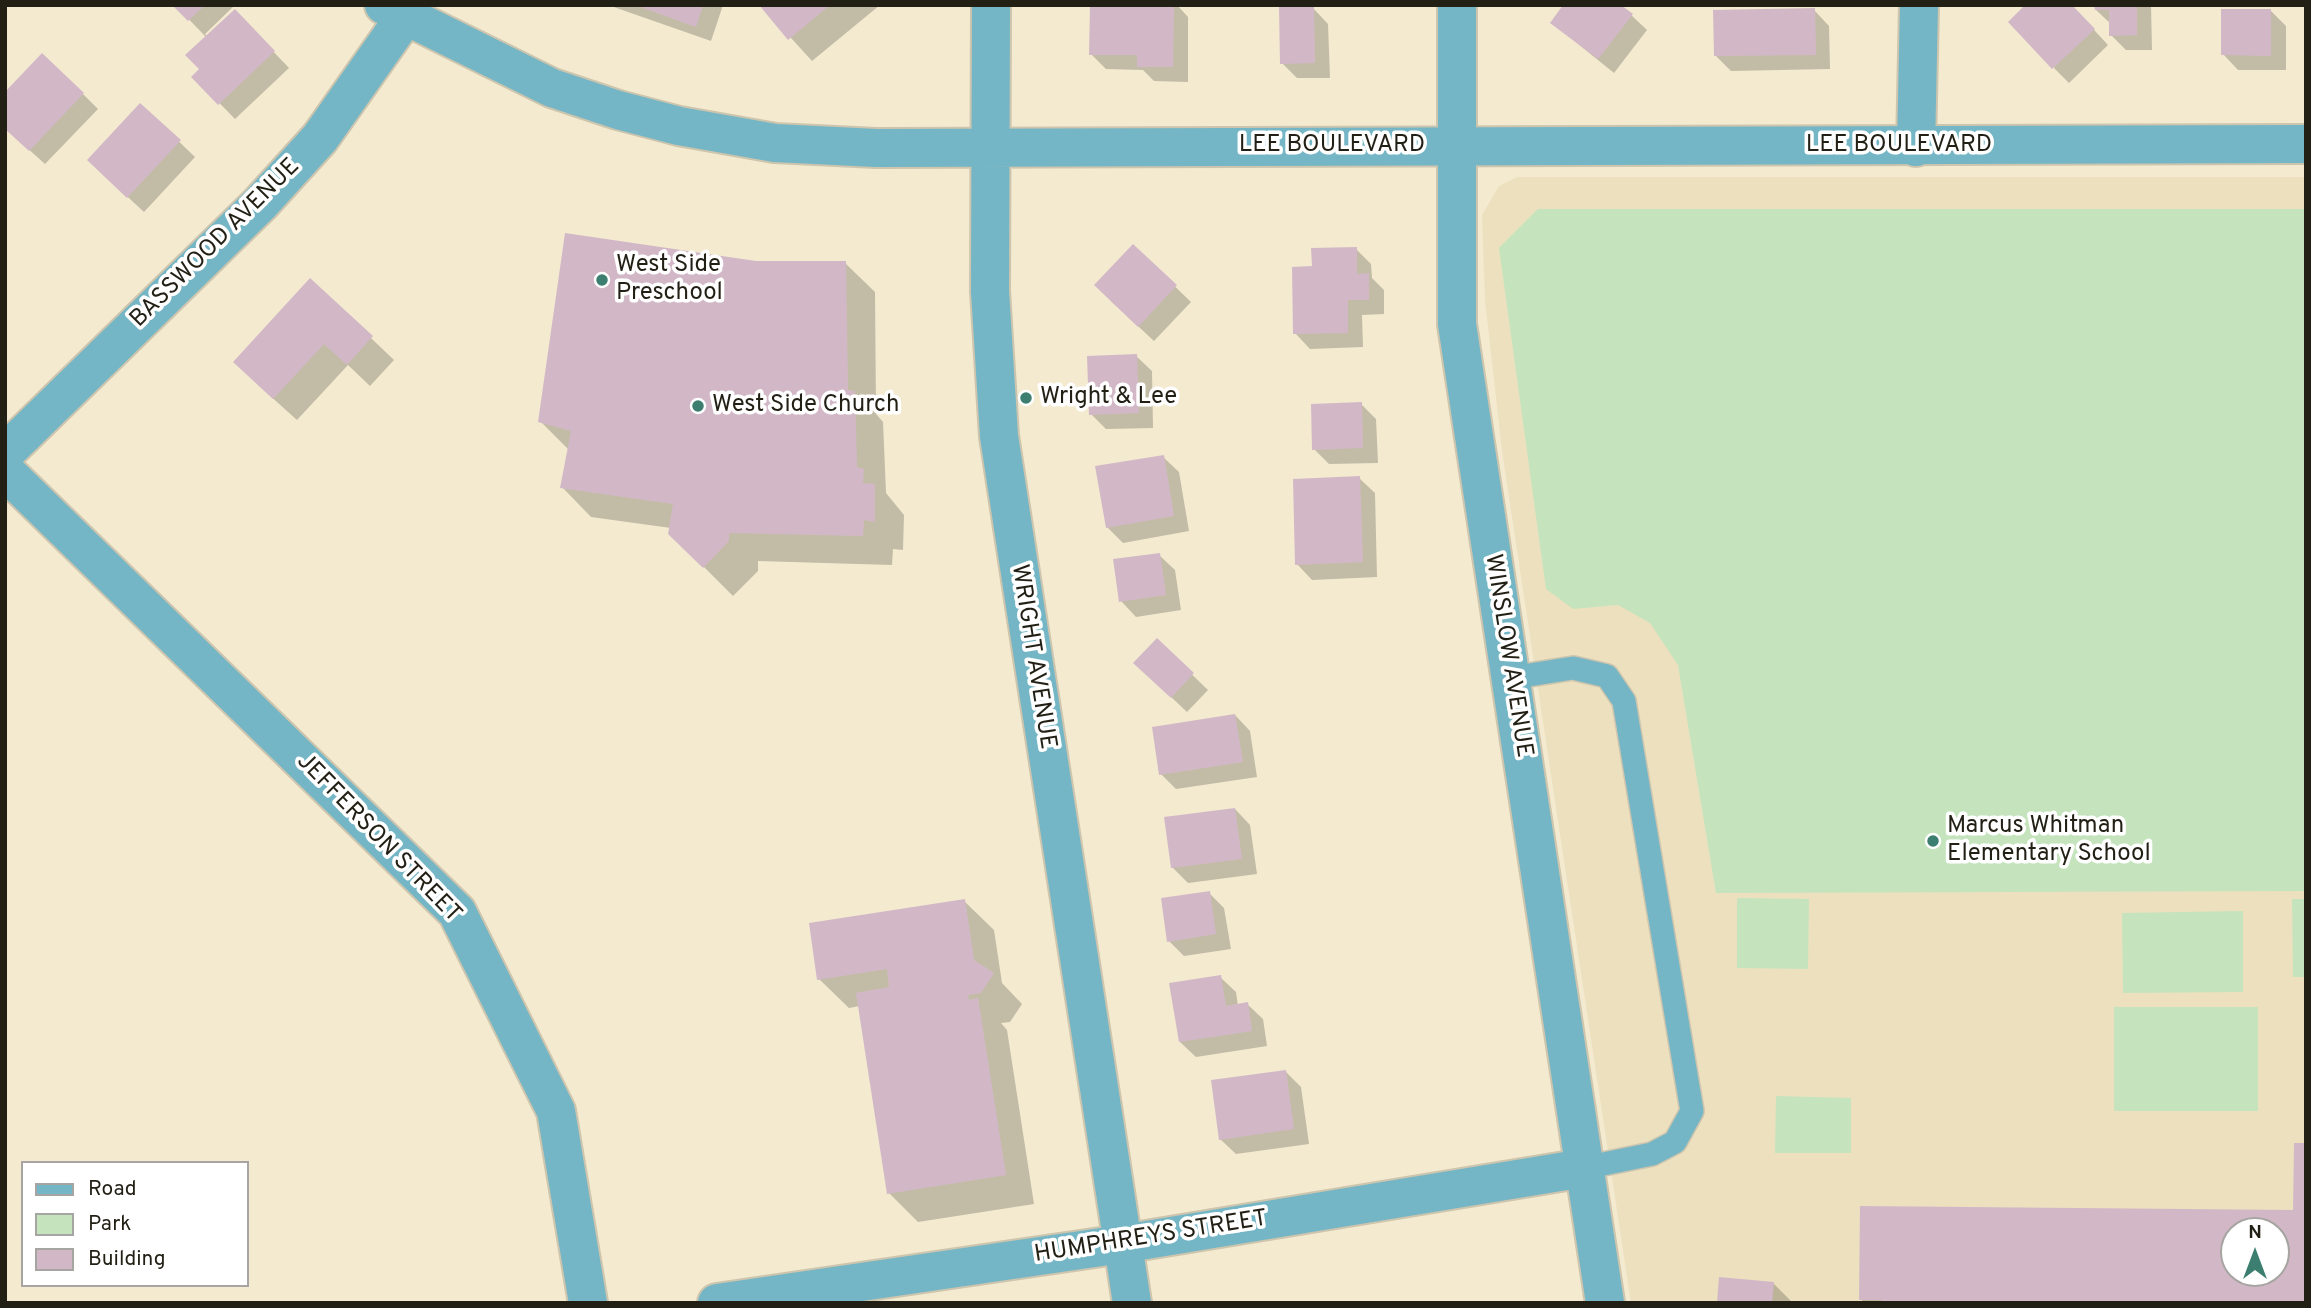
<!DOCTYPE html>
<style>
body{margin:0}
#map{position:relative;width:2311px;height:1308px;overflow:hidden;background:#f3ead0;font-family:Overpass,sans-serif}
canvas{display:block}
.frame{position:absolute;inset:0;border:7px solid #221f15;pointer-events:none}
.legend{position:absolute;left:21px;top:1161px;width:228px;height:126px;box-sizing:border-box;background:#fff;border:2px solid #a7a5a1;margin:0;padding:9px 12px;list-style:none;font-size:21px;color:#221f15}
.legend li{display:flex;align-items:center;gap:14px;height:35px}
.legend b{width:35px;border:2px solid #a7a5a1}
.north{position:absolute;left:2220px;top:1217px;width:70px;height:70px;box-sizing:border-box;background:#fff;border:2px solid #a7a5a1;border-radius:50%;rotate:0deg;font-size:19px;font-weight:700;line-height:28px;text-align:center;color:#221f15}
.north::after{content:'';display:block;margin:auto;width:24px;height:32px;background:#3c7e6f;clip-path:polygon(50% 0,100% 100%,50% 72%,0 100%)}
</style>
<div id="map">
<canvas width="2311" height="1308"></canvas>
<div class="frame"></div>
<ul class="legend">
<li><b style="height:9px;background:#74b6c5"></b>Road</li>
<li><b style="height:19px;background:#c5e4bd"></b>Park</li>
<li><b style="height:19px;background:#d2b8c7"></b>Building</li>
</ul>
<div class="north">N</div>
</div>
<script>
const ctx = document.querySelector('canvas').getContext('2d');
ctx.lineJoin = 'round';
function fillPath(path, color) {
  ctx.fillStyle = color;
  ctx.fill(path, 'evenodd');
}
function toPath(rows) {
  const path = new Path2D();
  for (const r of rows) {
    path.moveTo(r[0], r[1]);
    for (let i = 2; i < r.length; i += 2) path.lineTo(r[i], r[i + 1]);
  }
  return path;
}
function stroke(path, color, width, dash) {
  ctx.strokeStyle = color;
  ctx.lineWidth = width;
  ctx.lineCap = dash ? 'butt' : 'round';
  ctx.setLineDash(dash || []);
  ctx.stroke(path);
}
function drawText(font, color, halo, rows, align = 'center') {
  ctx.font = font + ' Overpass,sans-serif';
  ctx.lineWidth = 7;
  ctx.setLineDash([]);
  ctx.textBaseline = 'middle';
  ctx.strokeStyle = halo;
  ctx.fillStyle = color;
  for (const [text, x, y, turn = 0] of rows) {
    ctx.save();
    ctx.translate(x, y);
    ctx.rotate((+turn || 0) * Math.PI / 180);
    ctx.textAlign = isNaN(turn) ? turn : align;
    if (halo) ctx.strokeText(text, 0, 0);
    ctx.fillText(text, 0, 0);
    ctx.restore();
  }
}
const built = toPath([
 [1517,177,2306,177,2306,1303,1631,1303,1502,451,1485,300,1482,215,1499,186],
 [2234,1231,2276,1231,2276,1273,2234,1273]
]);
const green = toPath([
 [1538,209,2306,209,2306,891,1716,893,1678,665,1650,623,1618,605,1573,609,1546,589,1499,248],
 [1737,898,1809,899,1808,969,1737,968],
 [2292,899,2306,899,2306,977,2293,977],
 [2243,911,2243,992,2123,993,2122,913],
 [2114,1007,2258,1007,2258,1111,2114,1111],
 [1776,1096,1851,1098,1851,1153,1775,1153]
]);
const shadow = toPath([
 [175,5,235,5,205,34,208,37,250,27,289,68,235,119,194,77,201,70,207,38],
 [608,5,723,5,711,41],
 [761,5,880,5,812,61],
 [1091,5,1177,5,1188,17,1188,82,1154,81,1143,70,1106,69,1091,54],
 [2071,5,2108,45,2069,83,2054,68],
 [2096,5,2151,5,2152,50,2126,50,2111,35,2111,24,2096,10],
 [1313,8,1328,24,1330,78,1297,78,1282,63],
 [1814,10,1829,26,1830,69,1731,71,1716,56],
 [2271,11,2286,26,2286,70,2238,70,2223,54],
 [1631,15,1647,30,1614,73,1552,23],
 [83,94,98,109,45,164,5,128],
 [141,105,195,157,144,212,104,175],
 [1133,246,1191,302,1154,341,1111,301],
 [1356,249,1371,264,1372,278,1384,290,1384,314,1362,315,1363,347,1310,349,1295,333,1314,268],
 [756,263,845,263,875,292,876,414,883,422,886,493,904,515,903,550,893,549,892,565,758,561,758,571,733,596,670,533,671,528,591,517,562,487,569,450,540,421],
 [310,280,394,360,370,386,348,365,297,420,258,385],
 [1136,356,1152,371,1153,428,1106,429,1091,414],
 [1361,404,1376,419,1378,463,1329,464,1314,449],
 [1163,457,1179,472,1189,531,1123,543,1107,527],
 [1359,478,1375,493,1377,577,1312,580,1297,564],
 [1159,555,1175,570,1181,610,1136,617,1121,601],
 [1157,641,1208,690,1187,712,1151,678],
 [1235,715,1250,731,1257,777,1176,789,1161,774],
 [1235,809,1250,825,1257,874,1188,883,1172,867],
 [1209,893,1224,908,1231,949,1184,956,1169,941],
 [964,901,994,930,1002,983,1022,1004,1010,1022,1001,1023,1007,1030,1034,1204,918,1222,889,1193,860,1006,849,1008,819,979],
 [1220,977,1236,992,1238,1006,1247,1004,1263,1019,1267,1046,1196,1057,1180,1042],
 [1286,1072,1301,1087,1309,1144,1236,1154,1220,1139],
 [2295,1212,2306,1303,1864,1303,1861,1299],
 [2234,1231,2276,1231,2276,1273,2234,1273],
 [1774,1284,1793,1303,1719,1303]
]);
const building = toPath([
 [172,5,205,5,188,21],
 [635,5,703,5,696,27],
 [759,5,830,5,788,40],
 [1090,5,1174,5,1173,67,1137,67,1137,55,1089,55],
 [1563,5,1621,5,1633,14,1598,59,1550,23],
 [2025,5,2072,5,2095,29,2052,69,2008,22],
 [2094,5,2137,5,2137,35,2109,36,2109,10,2095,10],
 [1279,7,1314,7,1315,63,1280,64],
 [1815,8,1816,55,1714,56,1713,10],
 [235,9,275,51,218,105,191,77,199,69,185,55],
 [2221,9,2271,9,2271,56,2221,55],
 [42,53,84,93,29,151,5,129,5,92],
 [140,103,181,140,127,198,87,160],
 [565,233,756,261,846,261,848,390,855,391,857,467,864,469,863,483,875,484,875,522,864,520,863,536,729,533,729,541,703,568,668,534,673,504,560,488,571,431,538,422],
 [1133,244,1177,285,1138,327,1094,285],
 [1357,247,1357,274,1369,273,1369,300,1348,300,1348,333,1293,334,1292,267,1312,266,1311,248],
 [310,278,373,336,347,365,324,344,273,399,233,362],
 [1137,354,1139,413,1089,415,1087,356],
 [1362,402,1363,448,1312,450,1311,404],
 [1164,455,1174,516,1106,528,1095,466],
 [1360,476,1363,562,1295,565,1293,479],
 [1160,553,1166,595,1119,602,1113,559],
 [1157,638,1194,673,1171,698,1133,663],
 [1235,714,1243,762,1159,775,1152,727],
 [1235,808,1242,859,1171,868,1164,817],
 [1210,891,1216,934,1167,942,1161,898],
 [965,899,974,960,994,973,981,993,968,995,969,1000,978,998,1006,1175,887,1194,856,993,889,987,887,969,817,980,809,923],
 [1221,975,1226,1006,1248,1002,1252,1031,1179,1042,1169,983],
 [1286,1070,1294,1129,1219,1140,1211,1080],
 [2294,1143,2306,1143,2306,1303,1881,1303,1881,1300,1859,1300,1860,1206,2293,1210],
 [2234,1231,2276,1231,2276,1273,2234,1273],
 [1719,1277,1774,1282,1772,1303,1717,1303]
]);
const service = toPath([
 [1510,678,1573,668,1607,676,1624,701,1692,1111,1675,1142,1652,1154,1584,1168]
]);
const minor = toPath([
 [1457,5,1457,324,1605,1303],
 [1916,147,1919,5],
 [5,453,260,204,320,138,405,17],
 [5,471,457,912,556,1111,588,1303],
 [717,1303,1122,1244,1584,1168]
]);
const tertiary = toPath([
 [384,5,552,88,618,110,679,126,775,143,876,148,2306,144],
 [991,5,990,291,999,436,1132,1303]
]);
const markers = [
 [602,280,7,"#3c7e6f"],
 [1026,398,7,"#3c7e6f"],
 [698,406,7,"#3c7e6f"],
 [1933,841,7,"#3c7e6f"]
];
const streetNames = [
 ["LEE BOULEVARD",1332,146],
 ["LEE BOULEVARD",1899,146],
 ["BASSWOOD AVENUE",216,244,-45],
 ["WINSLOW AVENUE",1507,656,81],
 ["WRIGHT AVENUE",1032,657,81],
 ["JEFFERSON STREET",378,839,46],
 ["HUMPHREYS STREET",1151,1238,-9]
];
const poiNames = [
 ["West Side",616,266],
 ["Preschool",616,294],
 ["Wright & Lee",1040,398],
 ["West Side Church",712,406],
 ["Marcus Whitman",1947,827],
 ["Elementary School",1947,855]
];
fillPath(built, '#ece0bf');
fillPath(green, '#c5e4bd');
fillPath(shadow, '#0003');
fillPath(building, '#d2b8c7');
stroke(service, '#cdc5ae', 26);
stroke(minor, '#cdc5ae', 42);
stroke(tertiary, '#cdc5ae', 42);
stroke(service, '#74b6c5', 23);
stroke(minor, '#74b6c5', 38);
stroke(tertiary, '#74b6c5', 38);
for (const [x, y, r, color] of markers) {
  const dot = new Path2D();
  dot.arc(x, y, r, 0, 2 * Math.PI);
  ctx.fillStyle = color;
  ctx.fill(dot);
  stroke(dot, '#fff', 2.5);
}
drawText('24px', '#221f15', '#fff', streetNames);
drawText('24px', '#221f15', '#fff', poiNames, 'left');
</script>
